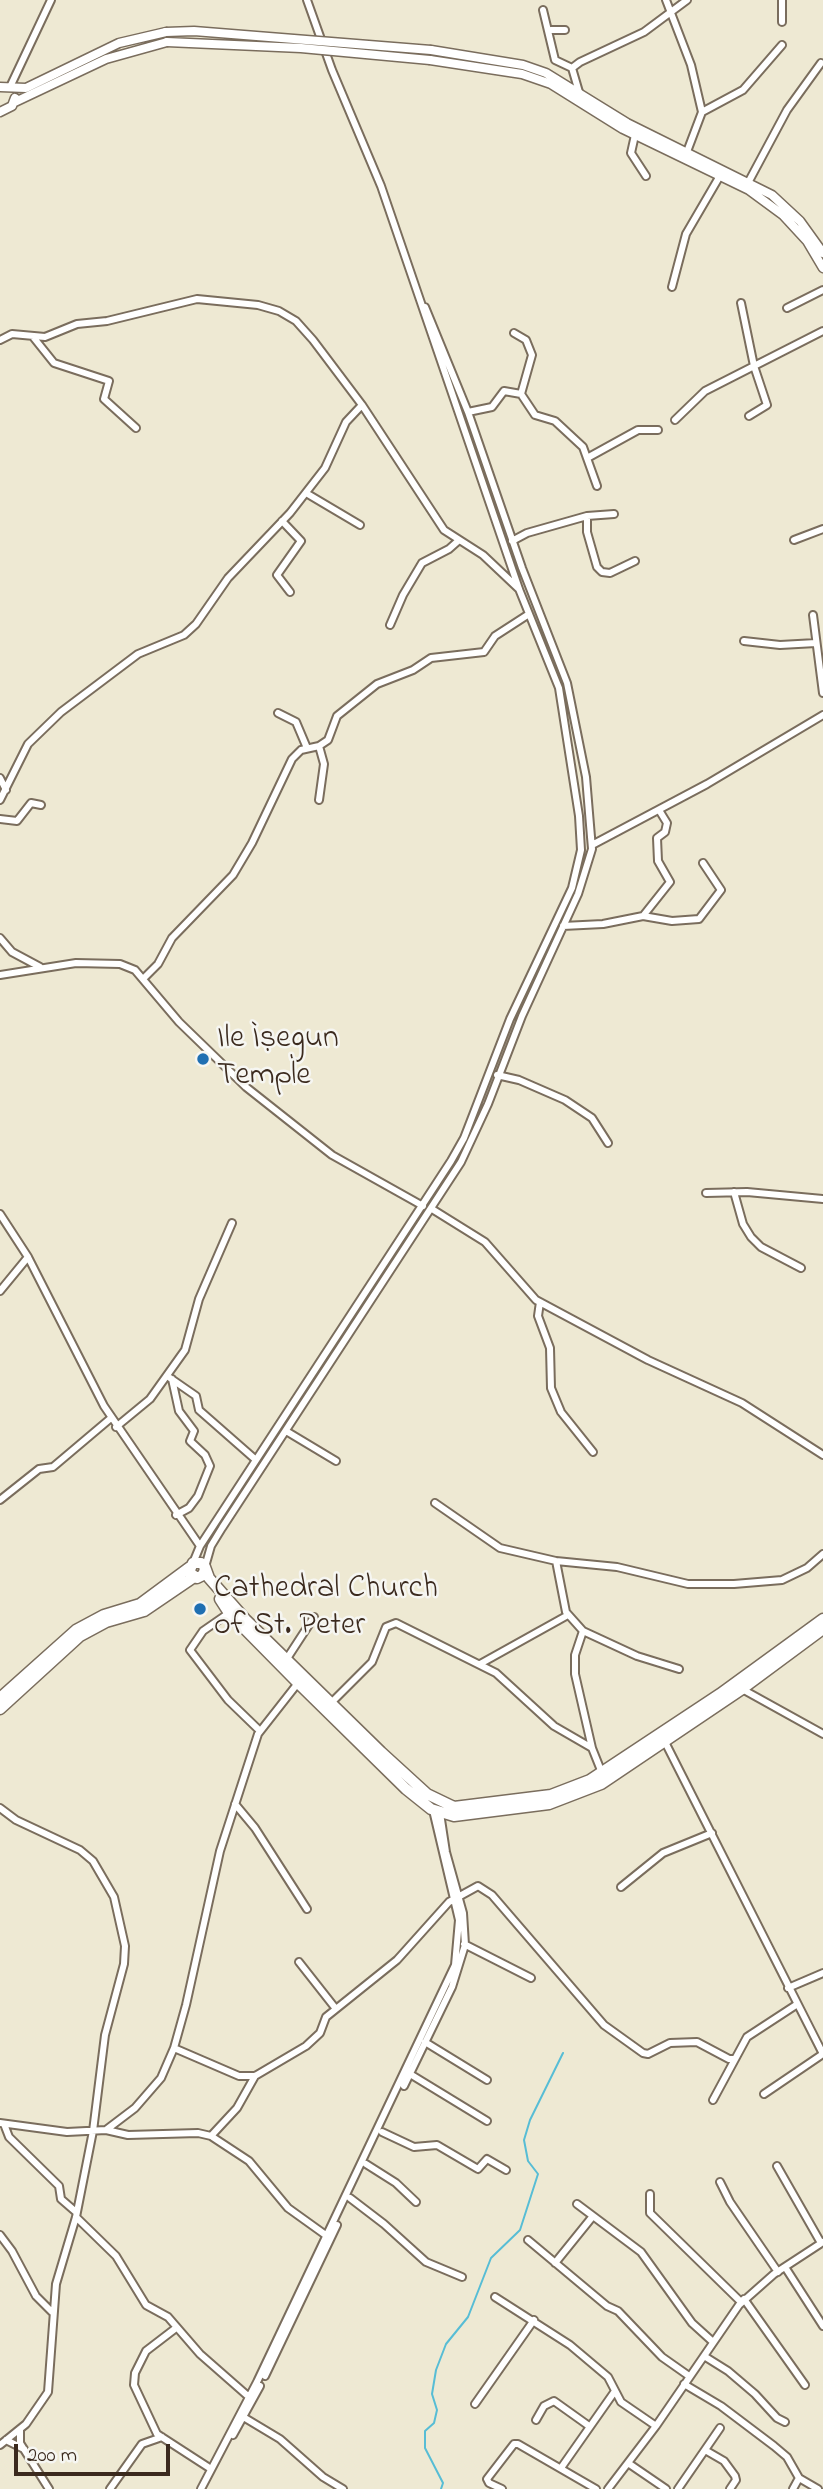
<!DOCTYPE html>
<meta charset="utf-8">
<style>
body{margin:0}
#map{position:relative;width:823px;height:2489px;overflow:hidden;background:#eee9d3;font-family:"Indie Flower",sans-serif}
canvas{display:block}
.scale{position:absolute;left:14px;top:2444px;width:156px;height:32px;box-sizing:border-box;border:4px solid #3b2a1e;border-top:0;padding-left:9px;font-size:21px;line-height:24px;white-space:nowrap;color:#3b2a1e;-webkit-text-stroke:5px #f6f6f2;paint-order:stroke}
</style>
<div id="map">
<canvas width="823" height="2489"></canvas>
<div class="scale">200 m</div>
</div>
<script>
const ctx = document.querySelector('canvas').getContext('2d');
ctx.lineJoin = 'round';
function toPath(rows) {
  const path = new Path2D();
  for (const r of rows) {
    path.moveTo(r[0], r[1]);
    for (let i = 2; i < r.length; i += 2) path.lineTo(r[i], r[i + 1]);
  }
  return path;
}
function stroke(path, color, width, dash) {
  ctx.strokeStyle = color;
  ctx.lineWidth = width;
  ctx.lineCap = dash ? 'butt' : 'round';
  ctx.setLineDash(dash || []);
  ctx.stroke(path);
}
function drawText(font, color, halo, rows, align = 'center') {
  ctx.font = font + ' "Indie Flower",sans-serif';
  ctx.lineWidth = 5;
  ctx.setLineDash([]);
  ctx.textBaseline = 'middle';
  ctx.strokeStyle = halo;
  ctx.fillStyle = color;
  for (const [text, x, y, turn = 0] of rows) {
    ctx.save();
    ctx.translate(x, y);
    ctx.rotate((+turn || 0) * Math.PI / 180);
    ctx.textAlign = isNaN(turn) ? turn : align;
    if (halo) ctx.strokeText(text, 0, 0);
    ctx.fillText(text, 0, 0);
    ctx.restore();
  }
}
const stream = toPath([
 [441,2489,443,2483,425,2448,425,2431,434,2423,437,2410,432,2394,436,2370,446,2344,468,2317,491,2258,520,2230,538,2174,528,2161,524,2140,530,2120,563,2053]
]);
const minor = toPath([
 [666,0,691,65,702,112,685,157],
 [543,10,555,60,572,68],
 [782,22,782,0],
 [551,30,565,30],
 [10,87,51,0],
 [576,94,579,92,572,68,580,62,644,32,687,0],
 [702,112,743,90,782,45],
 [635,135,631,153,646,176],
 [749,181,787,110,821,63],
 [672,287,686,234,721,174],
 [741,303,754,366,767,405,749,416],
 [787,308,823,290],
 [514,333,526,340,532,355,521,394],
 [34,338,54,363,109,381,104,399,136,428],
 [0,340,12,334,45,337,77,324,107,321,197,299,258,305,279,311,296,321,313,340,362,405,444,530,483,555,519,589],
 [468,412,492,407,504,391,521,394,535,415,555,421,583,447,597,486],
 [675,420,705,391,823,331],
 [589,457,638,430,658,430],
 [306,493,360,525],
 [614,514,587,516,587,532,597,567,602,572,610,573,635,561],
 [282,521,301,541,277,575,290,592],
 [794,540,823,529],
 [512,541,527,533,587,516],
 [813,615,823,693],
 [390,625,403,595,422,563,449,549,458,541],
 [744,641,780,645,816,643],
 [278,713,296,722,307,748],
 [0,778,6,790],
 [0,800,28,744,61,712,138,654,184,635,196,624,228,578,290,513,325,468,346,422,362,405],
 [319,800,324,764,319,746],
 [0,819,17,821,31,803,41,805],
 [592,845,707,784,823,715],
 [643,916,670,882,658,861,657,838,665,832,667,823,659,810],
 [563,926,603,924,643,916,672,921,699,919,721,890,703,863],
 [0,938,12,952,40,967],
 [0,975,76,963,120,964,135,970,179,1022,246,1087,332,1155,423,1206],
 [144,978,158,964,172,938,233,875,252,843,292,759,301,750,319,746,328,740,337,716,377,684,413,670,431,658,484,652,495,636,529,614],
 [497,1075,519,1080,565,1100,592,1118,608,1143],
 [734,1192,743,1224,751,1237,761,1247,801,1268],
 [706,1193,747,1192,823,1199],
 [432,1209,485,1242,536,1300,648,1360,742,1403,823,1455],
 [0,1214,28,1257,104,1406,200,1546],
 [0,1291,28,1257],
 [540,1302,538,1316,550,1348,551,1388,561,1412,593,1452],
 [170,1378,196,1396,199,1410,256,1460],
 [172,1379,179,1411,194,1431,190,1441,205,1455,210,1466,198,1496,189,1508,176,1515],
 [116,1427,150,1399,185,1350,199,1299,232,1223],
 [286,1431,336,1461],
 [0,1500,39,1469,53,1467,111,1418],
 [435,1503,500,1548,556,1561,617,1567,688,1584,734,1584,782,1580,807,1568,823,1554],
 [556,1561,566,1612,583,1631,637,1656,679,1669],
 [193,1563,200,1546,451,1161,464,1138,510,1019,572,888,581,850,579,816,559,688,519,589,381,186,332,70,307,0],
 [205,1567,211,1546,222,1528,461,1162,488,1104,522,1016,578,894,592,849,586,777,567,683,522,568,468,412,425,307],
 [229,1613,203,1631,190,1650,228,1700,259,1730],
 [583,1631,575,1655,575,1674,592,1748,602,1773],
 [286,1660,314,1617],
 [480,1664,568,1615],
 [742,1689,823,1734],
 [331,1703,372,1662,386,1627,396,1623,496,1673,554,1726,592,1748],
 [665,1742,823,2054],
 [235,1804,255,1828,307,1909],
 [0,1808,16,1820,80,1850,93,1861,114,1897,125,1946,124,1964,105,2035,93,2131,76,2217,56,2284,48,2392,26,2424,0,2445],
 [621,1887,663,1853,712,1833],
 [464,1944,531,1978],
 [299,1962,336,2009],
 [788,1988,823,1973],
 [425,2042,487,2080],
 [174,2048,239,2076,255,2076,306,2046,320,2033,326,2017,397,1960,449,1902,478,1886,492,1895,604,2025,643,2053,648,2054,670,2043,697,2042,729,2059,733,2059],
 [410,2074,487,2121],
 [404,2086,452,1987,465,1945,463,1913,446,1852,440,1813],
 [764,2094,823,2054],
 [713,2100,747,2037,796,2005],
 [0,2123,67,2132,106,2130,135,2108,161,2078,174,2048,186,2005,220,1851,258,1734,298,1683],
 [4,2124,9,2137,59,2186,61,2199,76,2212],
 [106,2130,128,2135,198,2133,211,2136,249,2161,288,2208,327,2236],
 [382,2132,414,2147,437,2145,478,2169,487,2159,506,2170],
 [211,2136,237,2108,255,2076],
 [366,2164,396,2183,416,2202],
 [777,2166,821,2243],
 [720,2182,730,2202,778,2272],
 [650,2194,650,2213,741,2302],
 [350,2198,384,2224,426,2262,462,2277],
 [577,2204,641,2252,692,2323,713,2342],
 [76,2217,116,2256,146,2305,168,2317,200,2354,249,2397],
 [0,2235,12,2251,36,2296,52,2312],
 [528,2240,607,2306,618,2311,662,2357,689,2376],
 [555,2263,593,2216],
 [785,2267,823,2326],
 [495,2297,570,2345,608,2377,621,2402,656,2426],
 [744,2299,805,2385],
 [176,2328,146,2351,135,2373,134,2385,157,2434,211,2469],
 [704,2356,728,2371,755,2394,777,2418,785,2422],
 [265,2376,337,2225],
 [684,2384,721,2406,774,2446,787,2457,799,2478,818,2489],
 [475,2404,534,2320],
 [240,2415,280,2439,323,2477,343,2489],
 [536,2420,544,2406,554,2401,589,2426],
 [20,2429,20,2443,49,2489],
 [233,2435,260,2386],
 [6,2440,24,2449],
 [705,2450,724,2461,735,2476,736,2480,730,2489],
 [628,2463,666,2489],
 [561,2468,615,2391],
 [110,2489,142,2444,162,2437],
 [201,2489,257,2382,455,1965,459,1920,433,1810],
 [502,2489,489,2483,487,2479,514,2444,518,2444,596,2489],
 [608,2489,656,2426,739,2305,774,2274,823,2242],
 [678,2489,720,2428],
 [793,2489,799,2478]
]);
const major = toPath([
 [431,50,523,65,546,73,627,123,772,195,800,221,823,253],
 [430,60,522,74,551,84,623,129,749,190,783,215,807,241,823,268],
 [0,87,26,88,119,43,166,32],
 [15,102,106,59,167,42],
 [0,112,12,106,15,98]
]);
const highway = toPath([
 [205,1569,203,1575,197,1578,189,1572,193,1563,201,1563,205,1567,209,1578,246,1620,381,1752,427,1794,454,1807,551,1795,590,1780,720,1694,823,1619],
 [220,1599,229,1613,298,1683,406,1789,431,1809,454,1816,549,1804,601,1784,742,1689,823,1629],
 [0,1698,76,1630,104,1615,140,1604,190,1567],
 [0,1709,80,1636,106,1622,144,1611,194,1577]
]);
const majorBridge = toPath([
 [166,32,194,31,431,50],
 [167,42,301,48,430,60]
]);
const markers = [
 [203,1059,7,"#1f6fb2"],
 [200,1609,7,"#1f6fb2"]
];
const poiNames = [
 ["Ile Ìṣegun",217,1041],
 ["Temple",217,1078],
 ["Cathedral Church",214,1591],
 ["of St. Peter",214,1628]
];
stroke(stream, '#57bdd5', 2);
stroke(minor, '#7a6d5d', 10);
stroke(major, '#7a6d5d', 11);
stroke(highway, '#7a6d5d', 13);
stroke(minor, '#fff', 6);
stroke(major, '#fff', 8);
stroke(highway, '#fff', 10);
stroke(majorBridge, '#7a6d5d', 11, []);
stroke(majorBridge, '#fff', 8);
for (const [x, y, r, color] of markers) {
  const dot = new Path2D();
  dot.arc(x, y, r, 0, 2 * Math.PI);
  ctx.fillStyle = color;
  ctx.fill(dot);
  stroke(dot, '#f6f6f2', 2.5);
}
drawText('32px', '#3b2a1e', '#f6f6f2', poiNames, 'left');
</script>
